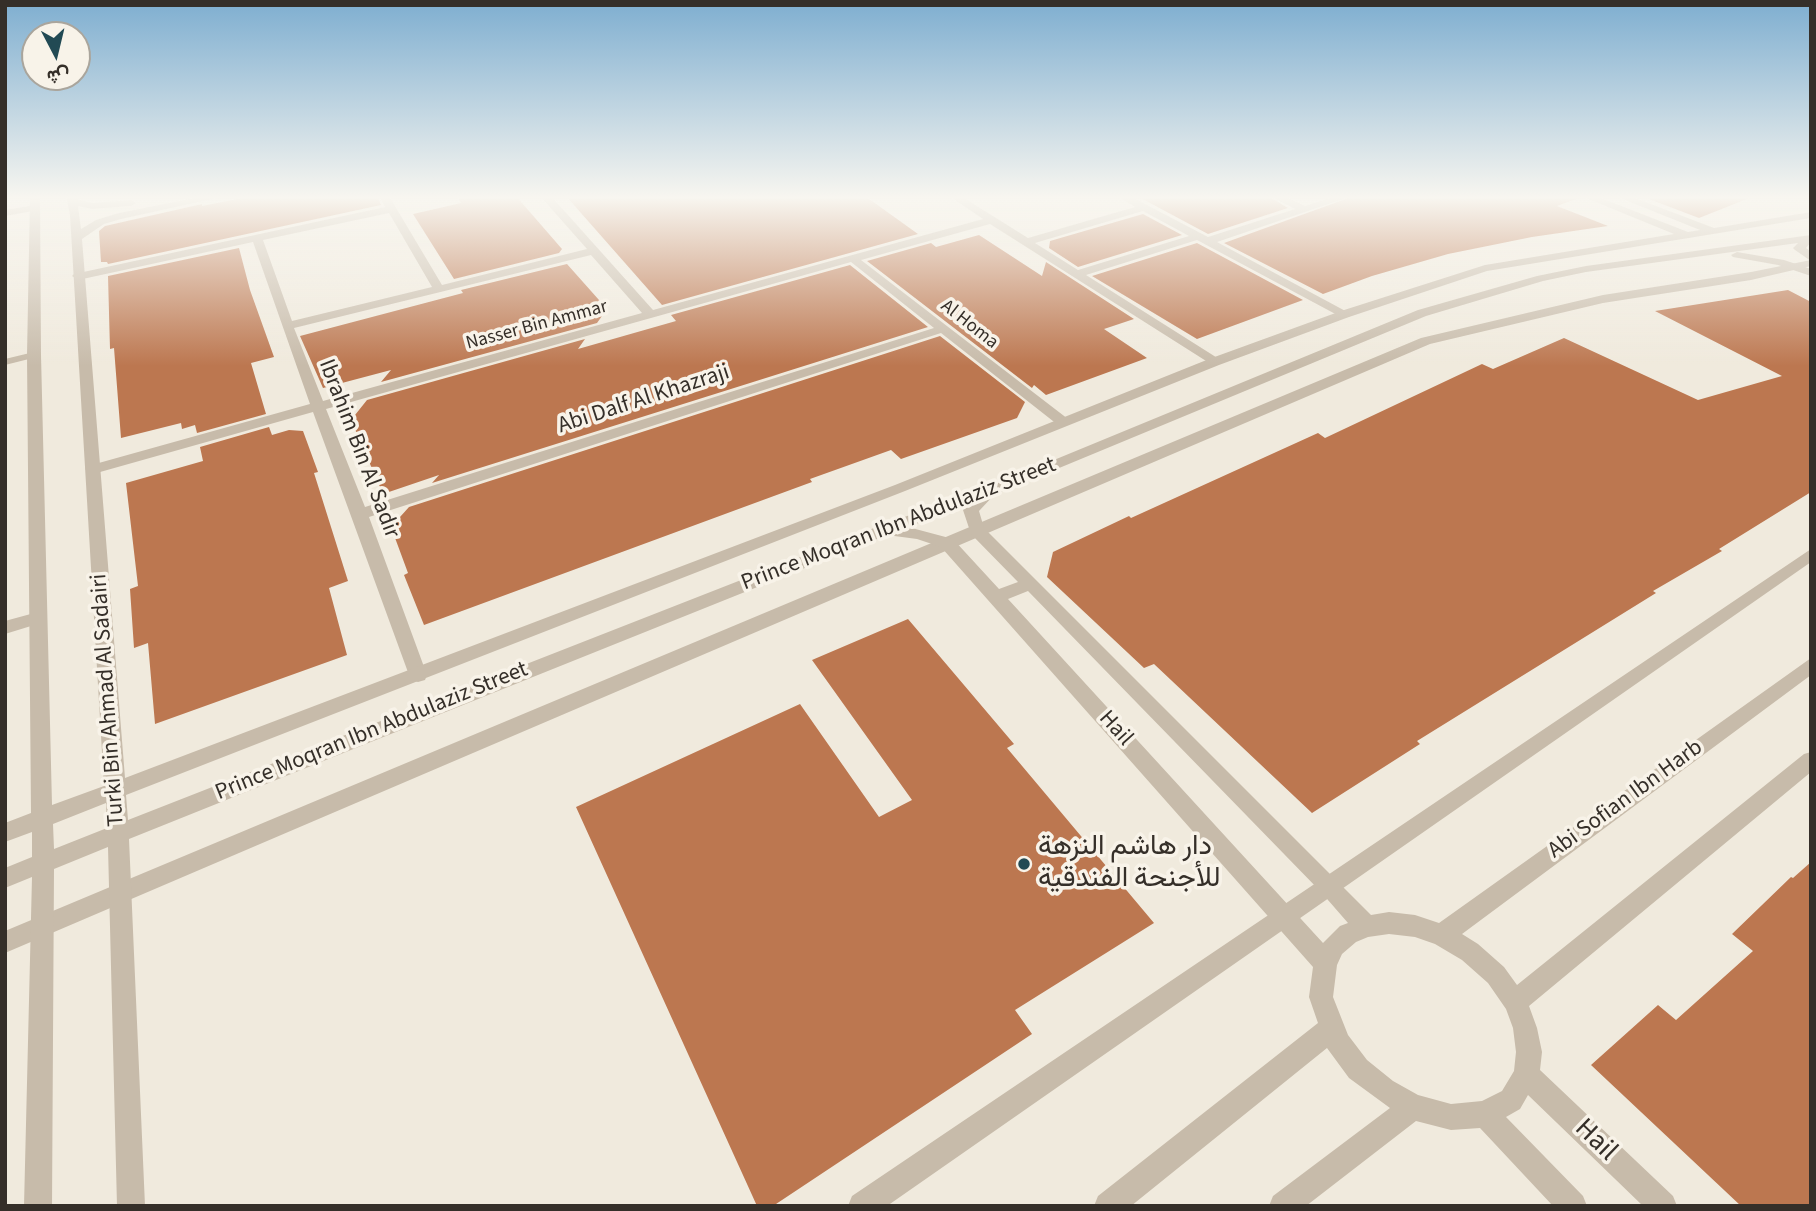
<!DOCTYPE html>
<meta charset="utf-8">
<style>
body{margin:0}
#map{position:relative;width:1816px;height:1211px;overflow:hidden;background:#f0eadd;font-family:"Source Sans 3",Vazirmatn,sans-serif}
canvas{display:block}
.frame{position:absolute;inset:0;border:7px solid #352f29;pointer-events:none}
.north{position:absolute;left:21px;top:21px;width:70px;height:70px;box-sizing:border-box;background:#f8f3e9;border:2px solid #aaa59c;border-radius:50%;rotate:173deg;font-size:19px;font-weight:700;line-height:28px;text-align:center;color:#352f29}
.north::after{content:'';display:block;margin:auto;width:24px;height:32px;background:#224a54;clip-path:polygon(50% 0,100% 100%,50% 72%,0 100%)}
</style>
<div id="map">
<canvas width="1816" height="1211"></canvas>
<div class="frame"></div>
<div class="north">ش</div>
</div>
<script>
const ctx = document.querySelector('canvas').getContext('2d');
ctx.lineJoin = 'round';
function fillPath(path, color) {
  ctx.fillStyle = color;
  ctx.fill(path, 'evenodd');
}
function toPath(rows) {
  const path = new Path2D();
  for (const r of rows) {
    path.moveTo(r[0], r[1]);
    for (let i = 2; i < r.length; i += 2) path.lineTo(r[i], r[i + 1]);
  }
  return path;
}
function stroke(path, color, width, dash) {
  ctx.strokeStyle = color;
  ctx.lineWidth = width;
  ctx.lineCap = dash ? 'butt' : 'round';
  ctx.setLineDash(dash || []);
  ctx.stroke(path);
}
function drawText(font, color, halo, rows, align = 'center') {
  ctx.font = font + ' "Source Sans 3",Vazirmatn,sans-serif';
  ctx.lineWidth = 7;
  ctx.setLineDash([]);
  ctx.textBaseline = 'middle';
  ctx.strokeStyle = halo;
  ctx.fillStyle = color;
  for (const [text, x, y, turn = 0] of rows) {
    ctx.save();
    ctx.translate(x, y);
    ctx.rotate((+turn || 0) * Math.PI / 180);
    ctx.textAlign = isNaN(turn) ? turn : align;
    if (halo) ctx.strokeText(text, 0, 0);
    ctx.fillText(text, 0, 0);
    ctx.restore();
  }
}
const building = toPath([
 [252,196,377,196,381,205,108,264,107,262,101,262,99,231,105,226,202,204,202,206],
 [457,196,516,196,562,249,559,253,454,279,413,214,461,203],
 [566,196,865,196,918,234,662,305],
 [1137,196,1268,196,1288,208,1208,234],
 [1354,196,1576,196,1576,199,1557,206,1608,226,1532,237,1448,254,1372,276,1323,294,1224,243],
 [1646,196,1752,196,1752,197,1699,218,1646,198],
 [1143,214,1182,235,1078,267,1049,248,1050,241],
 [979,235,1042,276,1046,262,1134,319,1104,329,1147,358,1046,395,1034,385,1032,388,867,261,931,243,936,247],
 [1197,243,1303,300,1197,339,1092,276],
 [239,248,250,290,274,357,251,363,266,414,197,433,195,425,182,429,181,423,121,438,114,348,110,349,108,276],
 [567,264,607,309,597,323,381,382,391,370,323,388,300,336,463,293,461,290],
 [850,265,928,327,432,483,439,475,383,494,351,420,367,400,585,339,578,349,676,321,671,315],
 [1788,290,1811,302,1811,492,1719,549,1722,551,1653,591,1656,593,1417,741,1420,744,1312,813,1154,664,1144,668,1047,577,1053,552,1129,516,1131,518,1318,433,1325,438,1482,364,1493,369,1564,338,1698,400,1782,376,1655,311],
 [940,336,1025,402,1017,418,901,459,891,450,810,479,812,482,744,507,424,625,404,575,408,573,391,527,409,507],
 [269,427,272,435,289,430,303,431,318,472,314,473,348,581,329,588,347,655,155,724,148,643,134,648,130,589,138,586,126,483,203,461,200,447],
 [908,619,1014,744,1007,748,1154,923,1015,1010,1032,1034,773,1206,757,1206,576,807,800,704,879,817,912,800,812,660],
 [1811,862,1811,1206,1741,1206,1591,1065,1658,1005,1676,1020,1753,951,1732,934,1791,877,1793,878]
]);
const service = toPath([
 [34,352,39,355,37,357,5,365,5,359,34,352]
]);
const pedestrian = toPath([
 [1811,260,1811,266,1751,280,1603,303,1430,344,5,953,5,931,1421,338,1603,295,1751,272,1811,260],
 [1811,549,1811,562,887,1206,848,1206,852,1196,1811,549]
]);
const minor = toPath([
 [379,196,389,196,442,285,587,249,540,196,551,196,653,310,983,219,949,196,961,196,1028,238,1135,207,1117,196,1130,196,1208,237,1295,209,1270,196,1284,196,1305,206,1336,196,1352,196,1217,242,1351,314,1349,317,1341,317,1197,240,1086,275,1219,359,1221,362,1214,366,990,224,861,260,1068,419,1068,425,1058,425,941,333,369,517,427,675,425,680,418,682,411,680,409,675,313,412,93,474,85,469,88,466,310,404,253,242,78,280,72,276,74,274,385,207,379,196],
 [1143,211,1189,236,1078,270,1035,243,1143,211],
 [389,213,432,287,292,321,263,240,389,213],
 [591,255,642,313,323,401,294,328,591,255],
 [851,262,934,328,365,507,326,409,851,262],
 [35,205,40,208,39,210,5,216,5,210,35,205],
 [38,612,44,614,47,618,44,622,5,634,5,621,38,612]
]);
const tertiary = toPath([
 [30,196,40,196,41,355,52,805,104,786,70,215,66,196,76,196,77,199,92,203,131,200,136,203,131,206,92,209,78,206,81,229,96,220,119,213,204,196,226,196,121,219,104,224,82,239,125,778,895,485,1209,359,1341,311,1485,265,1674,234,1581,196,1596,196,1688,232,1700,230,1615,196,1630,196,1714,228,1811,212,1811,218,1487,271,1349,317,1219,365,905,491,126,795,128,820,879,526,986,488,1418,310,1537,276,1586,266,1811,235,1811,242,1806,248,1811,252,1811,261,1795,250,1793,248,1798,243,1586,272,1543,281,1426,316,994,495,979,511,984,528,1371,915,1389,912,1415,915,1439,923,1811,658,1811,675,1462,934,1478,944,1504,967,1517,985,1804,754,1811,752,1811,772,1529,1006,1537,1028,1542,1052,1540,1070,1673,1196,1677,1206,1643,1206,1528,1095,1520,1109,1506,1117,1583,1196,1587,1206,1553,1206,1480,1128,1451,1130,1416,1121,1306,1206,1269,1206,1273,1196,1390,1108,1349,1078,1327,1048,1131,1206,1094,1206,1098,1196,1318,1023,1309,997,1313,967,941,547,917,539,887,535,129,839,145,1206,117,1206,108,847,54,869,52,1206,24,1206,32,877,5,888,5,868,32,857,32,832,5,842,5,823,31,813,27,355,30,196],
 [966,506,963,510,971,534,1018,582,999,589,953,539,908,527,966,506],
 [1028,591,1321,892,1348,923,1340,926,1323,943,1008,599,1028,591],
 [106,803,107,828,54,849,53,824,106,803],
 [1389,934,1415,937,1435,944,1462,960,1488,983,1506,1009,1513,1028,1516,1052,1514,1071,1502,1091,1482,1101,1451,1104,1418,1095,1393,1081,1367,1060,1348,1035,1333,997,1337,965,1342,954,1356,942,1368,937,1389,934],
 [1737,252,1784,260,1811,269,1811,276,1778,265,1733,257,1731,255,1737,252]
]);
const markers = [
 [1024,864,7,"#224a54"]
];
const farStreetnames = [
 ["Al Homa",969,325,38],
 ["Nasser Bin Ammar",537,326,-15]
];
const streetNames = [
 ["Abi Dalf Al Khazraji",644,400,-18],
 ["Ibrahim Bin Al Sadir",358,449,69],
 ["Prince Moqran Ibn Abdulaziz Street",899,525,-21],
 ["Turki Bin Ahmad Al Sadairi",109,700,-94],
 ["Hail",1115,729,48],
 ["Prince Moqran Ibn Abdulaziz Street",372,732,-22],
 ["Abi Sofian Ibn Harb",1626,800,-36]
];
const nearPoinames = [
 ["دار هاشم النزهة",1038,848],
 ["للأجنحة الفندقية",1038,880]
];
const nearStreetnames = [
 ["Hail",1595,1141,44]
];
fillPath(building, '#bc7750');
fillPath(service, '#c7bbaa');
fillPath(pedestrian, '#c7bbaa');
fillPath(minor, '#c7bbaa');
fillPath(tertiary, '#c7bbaa');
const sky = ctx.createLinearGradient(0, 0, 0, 366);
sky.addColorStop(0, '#7eaed0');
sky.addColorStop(0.54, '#f8f6f0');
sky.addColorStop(1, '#f8f6f000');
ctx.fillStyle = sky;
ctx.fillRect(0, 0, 1816, 366);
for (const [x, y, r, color] of markers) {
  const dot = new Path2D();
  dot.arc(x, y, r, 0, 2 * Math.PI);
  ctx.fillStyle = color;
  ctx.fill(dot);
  stroke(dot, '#f8f3e9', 2.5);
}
drawText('19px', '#352f29', '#f8f3e9', farStreetnames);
drawText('23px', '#352f29', '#f8f3e9', streetNames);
drawText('28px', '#352f29', '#f8f3e9', nearPoinames, 'left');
drawText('28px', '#352f29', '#f8f3e9', nearStreetnames);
</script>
